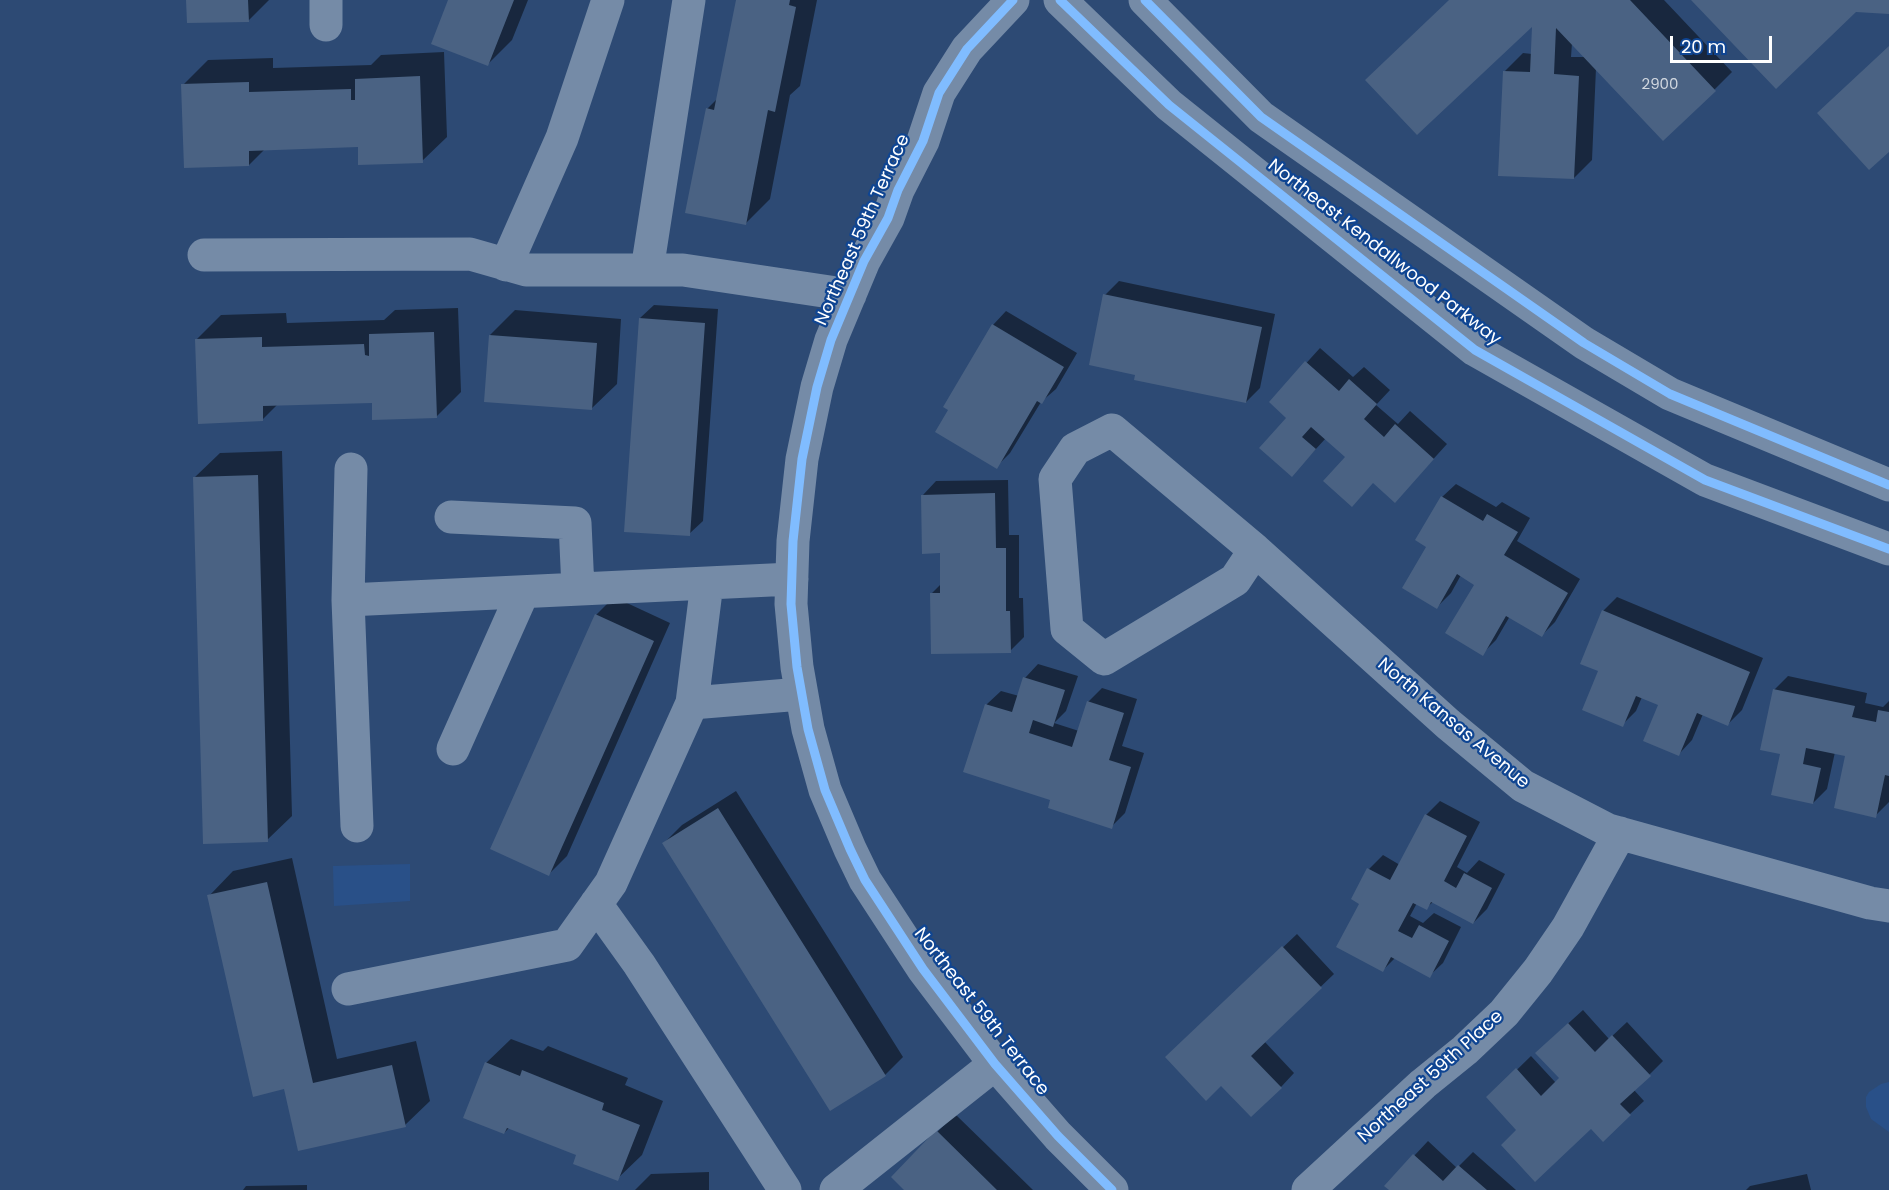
<!DOCTYPE html>
<style>
body{margin:0}
#map{position:relative;width:1889px;height:1190px;overflow:hidden;background:#2d4a74;font-family:Poppins,sans-serif}
canvas{display:block}
.scale{position:absolute;left:1670px;top:36px;width:102px;height:27px;box-sizing:border-box;border:3px solid #fff;border-top:0;padding-left:8px;font-size:18px;line-height:21px;white-space:nowrap;color:#fff;-webkit-text-stroke:4px #0f4592;paint-order:stroke}
</style>
<div id="map">
<canvas width="1889" height="1190"></canvas>
<div class="scale">20 m</div>
</div>
<script>
const ctx = document.querySelector('canvas').getContext('2d');
ctx.lineJoin = 'round';
function fillPath(path, color) {
  ctx.fillStyle = color;
  ctx.fill(path, 'evenodd');
}
function toPath(rows) {
  const path = new Path2D();
  for (const r of rows) {
    path.moveTo(r[0], r[1]);
    for (let i = 2; i < r.length; i += 2) path.lineTo(r[i], r[i + 1]);
  }
  return path;
}
function stroke(path, color, width, dash) {
  ctx.strokeStyle = color;
  ctx.lineWidth = width;
  ctx.lineCap = dash ? 'butt' : 'round';
  ctx.setLineDash(dash || []);
  ctx.stroke(path);
}
function drawText(font, color, halo, rows, align = 'center') {
  ctx.font = font + ' Poppins,sans-serif';
  ctx.lineWidth = 4.5;
  ctx.setLineDash([]);
  ctx.textBaseline = 'middle';
  ctx.strokeStyle = halo;
  ctx.fillStyle = color;
  for (const [text, x, y, turn = 0] of rows) {
    ctx.save();
    ctx.translate(x, y);
    ctx.rotate((+turn || 0) * Math.PI / 180);
    ctx.textAlign = isNaN(turn) ? turn : align;
    if (halo) ctx.strokeText(text, 0, 0);
    ctx.fillText(text, 0, 0);
    ctx.restore();
  }
}
const water = toPath([
 [410,864,410,901,334,906,333,866],
 [1889,1082,1889,1132,1871,1119,1866,1107,1866,1097,1869,1092,1881,1084]
]);
const shadow = toPath([
 [188,0,269,0,248,21],
 [450,0,528,0,512,40,488,64],
 [738,0,817,0,800,86,790,95,770,199,745,224,707,109,718,98],
 [1450,0,1664,0,1732,72,1714,90,1596,68,1592,160,1574,178,1505,71,1523,53,1532,54,1534,23],
 [1572,43,1586,57,1571,57],
 [444,52,447,137,422,161,359,146,265,149,249,165,183,85,208,60,273,58,273,68,371,65,381,55],
 [1119,281,1275,314,1260,388,1246,402,1137,373,1105,295],
 [654,305,718,309,703,521,689,534,640,318],
 [458,308,461,392,436,417,373,401,278,404,262,420,196,340,221,315,286,313,287,323,384,320,395,310],
 [515,310,621,319,617,384,592,408,490,335],
 [1006,311,1077,353,1056,389,1041,402,1010,453,996,467,950,409,993,325],
 [1320,348,1353,377,1364,367,1390,390,1376,405,1398,424,1410,411,1447,444,1408,487,1347,457,1326,438,1292,475,1288,417,1271,402],
 [282,451,292,816,267,840,195,477,220,453],
 [1008,480,1009,535,1019,535,1019,598,1023,598,1024,637,1010,651,932,593,942,583,941,552,923,495,936,481],
 [1456,484,1496,507,1502,502,1530,518,1517,541,1580,579,1555,622,1542,635,1510,616,1496,640,1482,654,1476,584,1461,575,1451,593,1437,607,1428,547,1442,497],
 [614,597,670,623,567,856,549,874,596,615],
 [1617,597,1763,658,1742,710,1728,724,1703,714,1692,740,1679,754,1660,704,1642,697,1636,711,1622,725,1600,670,1603,611],
 [1038,664,1078,676,1066,711,1054,723,1079,731,1088,702,1102,688,1137,699,1122,746,1144,753,1125,813,1111,827,1052,799,965,771,987,704,1001,691,1019,696,1025,678],
 [1788,676,1867,693,1865,703,1883,707,1889,701,1889,802,1875,816,1847,755,1835,752,1827,789,1813,803,1782,753,1774,690],
 [736,791,903,1057,885,1075,664,843,682,825],
 [1440,801,1480,822,1457,867,1467,873,1479,860,1505,874,1487,909,1473,923,1433,902,1426,908,1417,903,1410,916,1423,923,1434,913,1461,927,1443,963,1429,976,1395,958,1383,970,1361,903,1369,869,1383,855,1400,865,1426,815],
 [292,858,337,1059,416,1041,430,1101,405,1125,285,1087,209,896,233,871],
 [1297,934,1334,974,1264,1041,1294,1073,1281,1087,1181,1044],
 [1583,1010,1609,1039,1627,1022,1663,1061,1634,1090,1644,1101,1630,1114,1591,1127,1518,1130,1488,1098,1531,1056,1556,1083,1561,1078,1551,1039],
 [511,1039,543,1051,548,1046,628,1078,625,1085,663,1101,642,1155,617,1179,578,1155,510,1127,504,1133,486,1063],
 [955,1114,1033,1190,906,1190,893,1177],
 [1428,1141,1457,1168,1473,1152,1516,1190,1391,1190,1386,1186],
 [709,1172,709,1190,635,1190,651,1174],
 [1807,1174,1811,1190,1746,1190,1750,1186],
 [307,1185,307,1190,243,1190,246,1186]
]);
const building = toPath([
 [186,0,248,0,249,22,187,23],
 [448,0,514,0,488,66,431,44],
 [736,0,790,0,789,5,796,7,775,112,768,110,746,225,685,213,706,108,714,110],
 [1449,0,1630,0,1716,91,1663,141,1556,28,1554,74,1579,76,1574,179,1498,176,1503,71,1530,72,1532,27,1417,135,1365,80],
 [1691,0,1889,0,1889,14,1856,12,1776,89],
 [1889,46,1889,152,1869,170,1817,113],
 [420,76,423,163,358,165,358,147,249,151,249,166,184,168,181,84,249,82,249,92,351,89,351,100,355,100,355,79],
 [1103,294,1262,327,1246,403,1134,380,1135,375,1089,365],
 [639,318,705,323,690,536,624,532],
 [992,324,1064,367,1042,404,1037,401,997,469,935,432,948,410,943,407],
 [434,332,437,418,372,420,372,403,263,406,263,421,198,424,195,339,262,337,262,347,364,344,365,355,369,356,369,334],
 [489,335,597,343,592,410,484,402],
 [1305,361,1339,391,1349,379,1377,404,1364,419,1384,437,1395,424,1434,459,1395,503,1373,483,1352,507,1323,481,1345,457,1311,427,1302,437,1316,449,1292,477,1259,448,1286,418,1269,402],
 [258,475,268,842,203,844,193,477],
 [995,493,996,548,1006,548,1006,611,1010,611,1011,653,931,654,930,593,940,593,940,553,922,554,921,495],
 [1441,496,1483,521,1487,514,1518,532,1504,555,1568,593,1542,637,1506,616,1483,656,1445,633,1474,585,1457,574,1437,609,1402,588,1426,547,1415,540],
 [1602,610,1750,672,1728,726,1697,713,1679,756,1643,741,1658,705,1636,696,1623,727,1582,710,1598,671,1580,664],
 [595,614,654,641,549,876,490,849],
 [1023,677,1065,690,1053,727,1033,720,1029,733,1072,747,1087,701,1124,713,1109,760,1131,767,1112,829,1048,808,1050,800,963,772,985,704,1012,712],
 [1773,689,1855,706,1852,717,1876,722,1878,710,1889,712,1889,776,1885,775,1876,818,1834,808,1845,756,1806,748,1803,764,1821,768,1813,804,1771,795,1780,754,1760,750],
 [718,808,886,1076,830,1111,662,843],
 [1425,814,1467,836,1444,881,1456,888,1464,873,1492,888,1473,924,1431,902,1427,910,1413,903,1398,931,1412,938,1419,925,1449,941,1430,978,1391,957,1383,972,1336,947,1359,904,1351,899,1367,868,1390,880],
 [267,882,313,1083,392,1065,406,1127,298,1151,284,1089,253,1097,207,895],
 [1282,946,1322,988,1251,1056,1282,1088,1251,1117,1221,1086,1206,1101,1165,1057],
 [1568,1023,1595,1052,1612,1035,1651,1076,1620,1104,1631,1115,1603,1142,1591,1129,1535,1182,1501,1145,1516,1130,1486,1097,1516,1068,1541,1096,1559,1078,1535,1053],
 [485,1062,520,1076,522,1070,604,1103,602,1110,640,1125,618,1181,573,1164,576,1155,507,1128,504,1134,463,1118],
 [936,1130,997,1190,904,1190,891,1177],
 [1413,1154,1443,1181,1458,1165,1487,1190,1389,1190,1384,1186]
]);
const minor = toPath([
 [326,0,326,25],
 [1013,0,967,49,939,93,923,141,898,190,888,218,864,261,831,340,817,387,802,459,793,541,791,604,797,667,808,729,825,790,850,849,865,880,923,969,995,1064,1058,1136,1112,1190],
 [1060,0,1169,105,1475,350,1705,480,1889,549],
 [1145,0,1261,117,1584,343,1670,394,1889,485],
 [204,255,470,254,526,270,683,270,850,295],
 [506,265,562,138,608,0],
 [647,270,689,0],
 [1112,430,1255,550,1235,580,1104,659,1067,629,1055,479,1075,449,1112,430],
 [351,469,348,600,357,826],
 [451,517,575,523,578,589],
 [1255,550,1448,724,1523,786,1608,830,1870,903,1889,906],
 [348,600,792,579],
 [692,703,801,694],
 [453,749,523,592],
 [596,904,639,964,785,1190],
 [348,989,567,945,611,883,692,703,707,583],
 [836,1190,995,1064],
 [1308,1190,1423,1084,1465,1050,1504,1013,1538,971,1568,927,1620,833]
]);
const cycleway = toPath([
 [1013,0,967,49,939,93,923,141,898,190,888,218,864,261,831,340,817,387,802,459,793,541,791,604,797,667,808,729,825,790,850,849,865,880,923,969,995,1064,1058,1136,1112,1190],
 [1060,0,1169,105,1475,350,1705,480,1889,549],
 [1145,0,1261,117,1584,343,1670,394,1889,485]
]);
const numberNames = [
 ["2900",1660,85]
];
const streetNames = [
 ["Northeast 59th Terrace",863,230,-66],
 ["Northeast Kendallwood Parkway",1384,253,38],
 ["North Kansas Avenue",1453,724,40],
 ["Northeast 59th Terrace",981,1012,52],
 ["Northeast 59th Place",1431,1077,-42]
];
fillPath(water, '#295088');
fillPath(shadow, '#0007');
fillPath(building, '#4a6283');
stroke(minor, '#758ba7', 33);
stroke(cycleway, '#80bcff', 9);
drawText('15px', '#d2d8e0', null, numberNames);
drawText('18px', '#fff', '#0f4592', streetNames);
</script>
